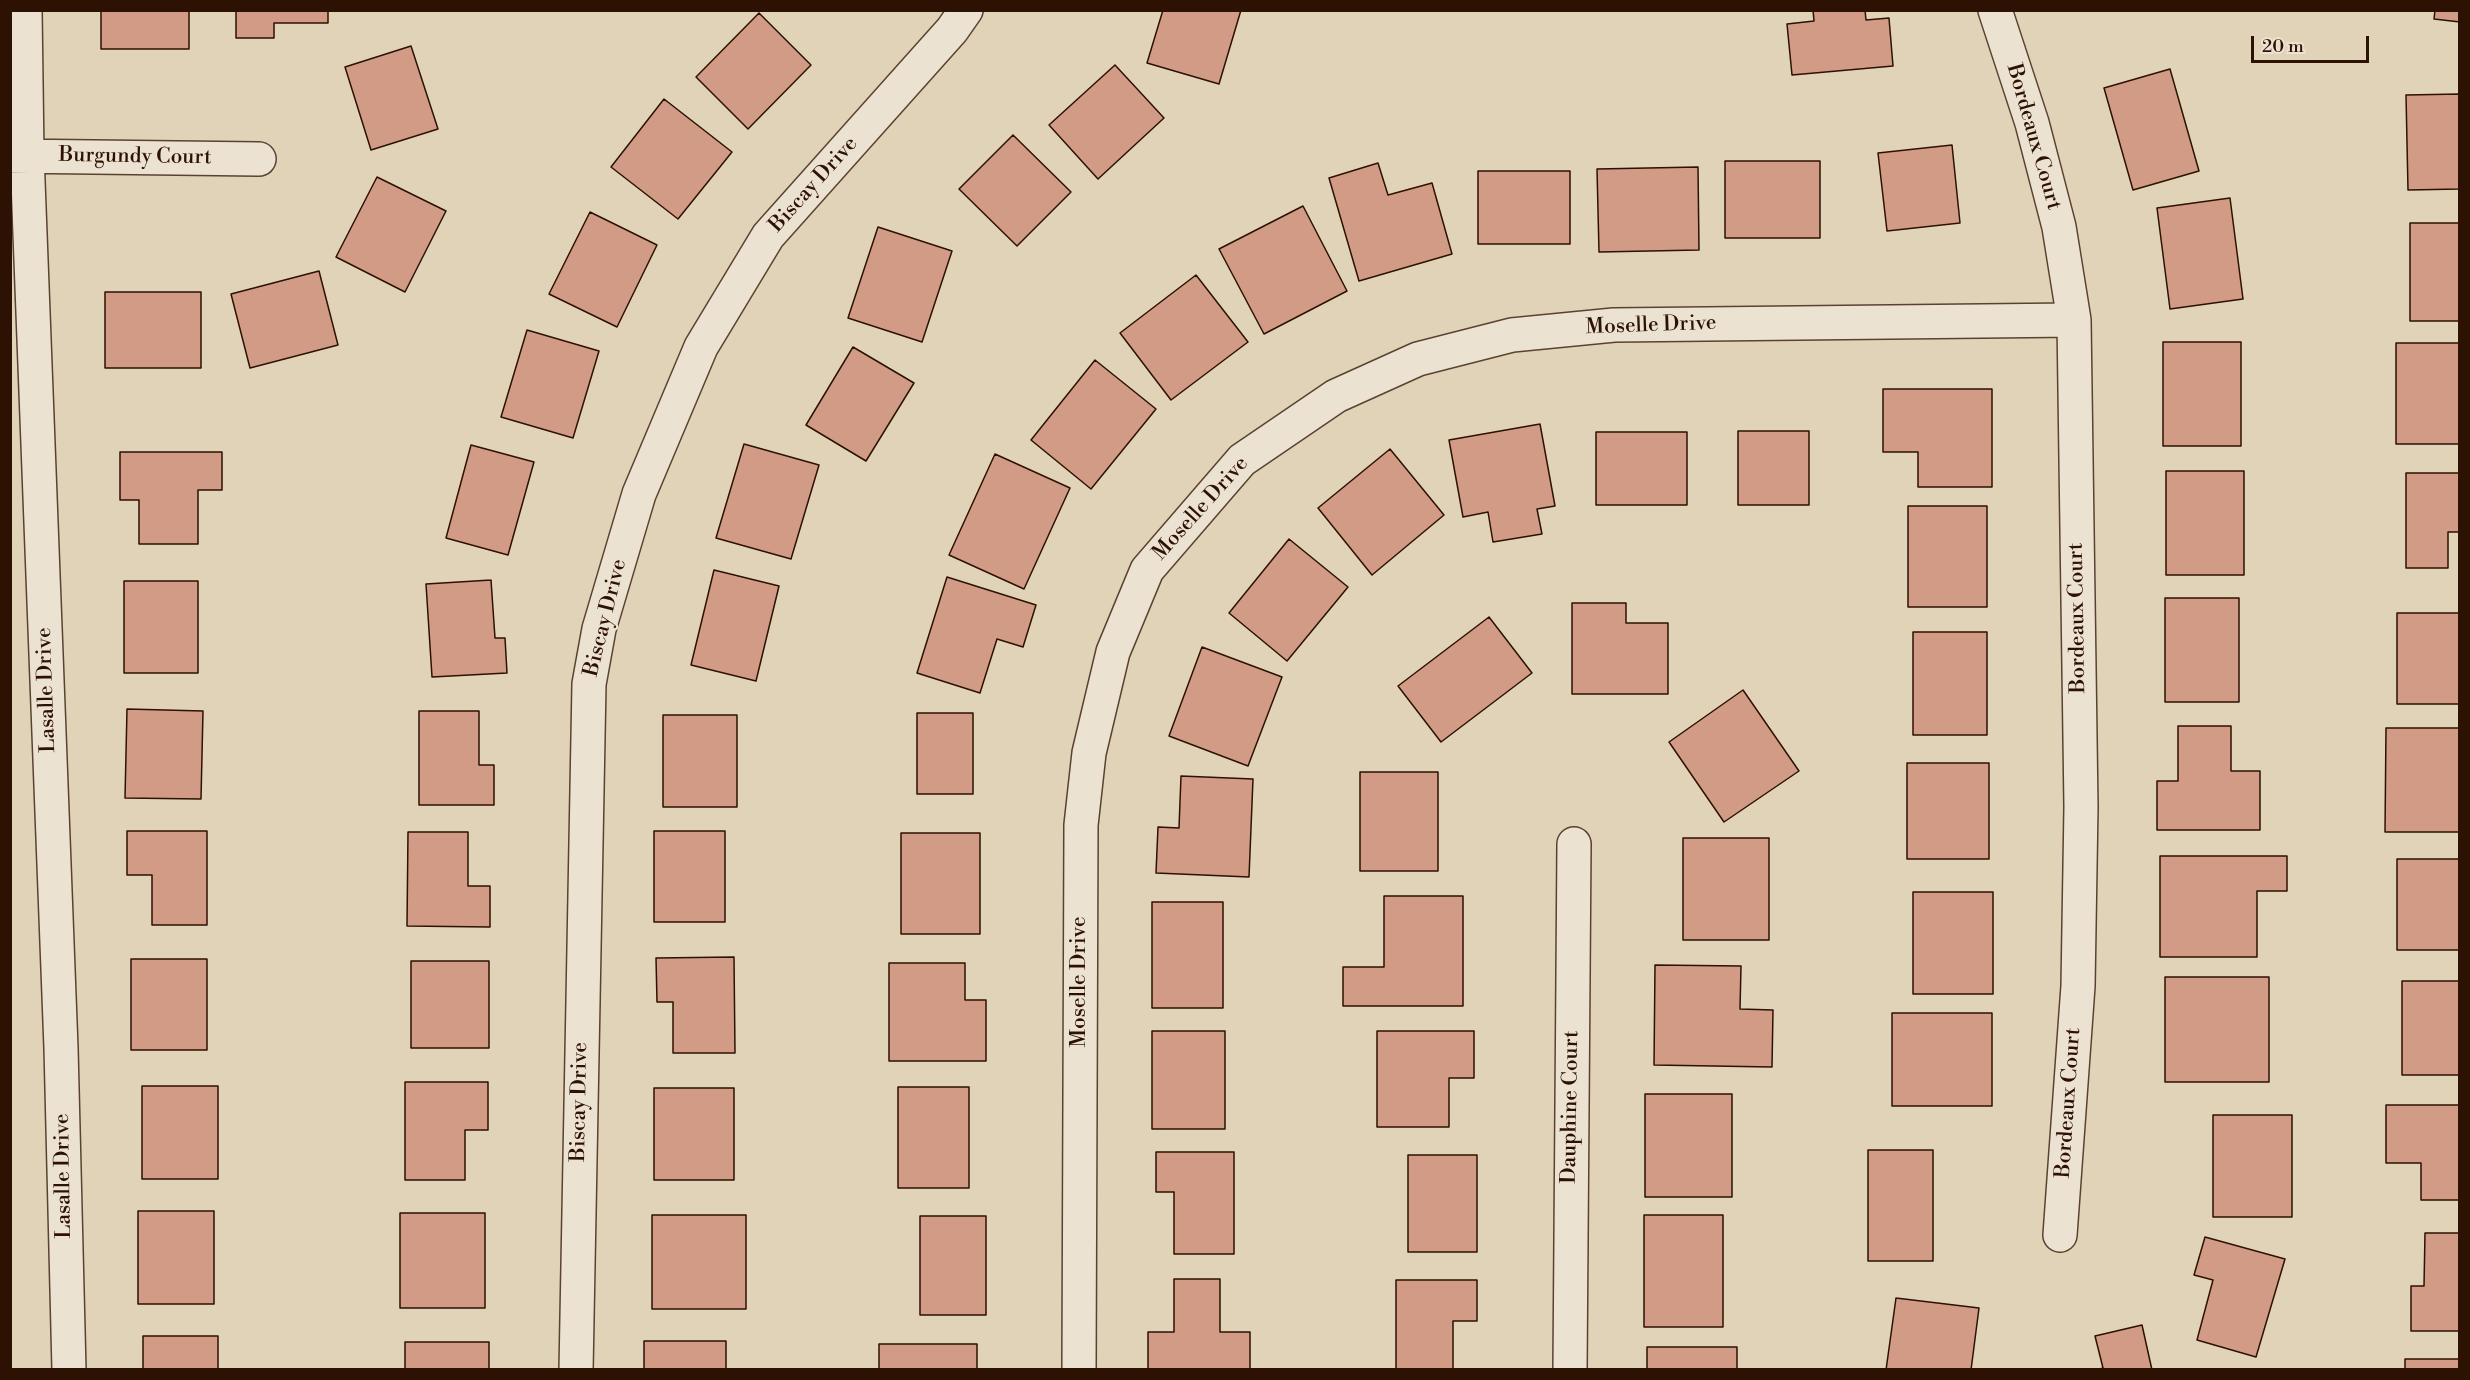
<!DOCTYPE html>
<style>
body{margin:0}
#map{position:relative;width:2470px;height:1380px;overflow:hidden;background:#e1d3b8;font-family:"Libre Bodoni",serif}
canvas{display:block}
.frame{position:absolute;inset:0;border:12px solid #2d1102;pointer-events:none}
.scale{position:absolute;left:2251px;top:36px;width:118px;height:27px;box-sizing:border-box;border:3px solid #2d1102;border-top:0;padding-left:8px;font-size:18px;line-height:21px;white-space:nowrap;color:#2d1102;-webkit-text-stroke:4px #ece2d1;paint-order:stroke}
</style>
<div id="map">
<canvas width="2470" height="1380"></canvas>
<div class="frame"></div>
<div class="scale">20 m</div>
</div>
<script>
const ctx = document.querySelector('canvas').getContext('2d');
ctx.lineJoin = 'round';
function fillPath(path, color) {
  ctx.fillStyle = color;
  ctx.fill(path, 'evenodd');
}
function toPath(rows) {
  const path = new Path2D();
  for (const r of rows) {
    path.moveTo(r[0], r[1]);
    for (let i = 2; i < r.length; i += 2) path.lineTo(r[i], r[i + 1]);
  }
  return path;
}
function stroke(path, color, width, dash) {
  ctx.strokeStyle = color;
  ctx.lineWidth = width;
  ctx.lineCap = dash ? 'butt' : 'round';
  ctx.setLineDash(dash || []);
  ctx.stroke(path);
}
function drawText(font, color, halo, rows, align = 'center') {
  ctx.font = font + ' "Libre Bodoni",serif';
  ctx.lineWidth = 4.5;
  ctx.setLineDash([]);
  ctx.textBaseline = 'middle';
  ctx.strokeStyle = halo;
  ctx.fillStyle = color;
  for (const [text, x, y, turn = 0] of rows) {
    ctx.save();
    ctx.translate(x, y);
    ctx.rotate((+turn || 0) * Math.PI / 180);
    ctx.textAlign = isNaN(turn) ? turn : align;
    if (halo) ctx.strokeText(text, 0, 0);
    ctx.fillText(text, 0, 0);
    ctx.restore();
  }
}
const building = toPath([
 [101,10,189,10,189,49,101,49,101,10],
 [236,10,328,10,328,23,274,23,274,38,236,38,236,10],
 [1163,10,1241,10,1219,84,1147,63,1163,10],
 [1813,10,1865,10,1866,20,1889,18,1893,66,1792,75,1787,24,1814,21,1813,10],
 [2435,10,2460,10,2460,22,2434,19,2435,10],
 [759,13,811,65,748,129,696,77,759,13],
 [411,46,438,129,371,150,345,67,411,46],
 [1115,65,1164,118,1098,179,1049,125,1115,65],
 [2170,69,2199,171,2133,190,2104,88,2170,69],
 [2460,94,2460,189,2408,190,2406,95,2460,94],
 [664,99,732,152,678,219,611,167,664,99],
 [1013,135,1071,192,1017,246,959,189,1013,135],
 [1952,145,1960,223,1887,231,1878,153,1952,145],
 [1725,161,1820,161,1820,238,1725,238,1725,161],
 [1378,163,1388,195,1432,183,1452,254,1359,281,1329,178,1378,163],
 [1698,167,1699,250,1599,252,1597,169,1698,167],
 [1478,171,1570,171,1570,244,1478,244,1478,171],
 [377,177,446,211,405,292,336,257,377,177],
 [2230,198,2243,299,2170,309,2157,208,2230,198],
 [1303,206,1347,291,1264,334,1219,249,1303,206],
 [590,212,657,245,617,327,549,294,590,212],
 [2410,223,2460,223,2460,321,2410,321,2410,223],
 [878,227,952,251,922,342,848,318,878,227],
 [319,271,338,345,250,368,231,294,319,271],
 [1196,275,1248,342,1171,400,1120,333,1196,275],
 [105,292,201,292,201,368,105,368,105,292],
 [527,330,599,351,573,438,501,417,527,330],
 [2163,342,2241,342,2241,446,2163,446,2163,342],
 [2396,343,2460,343,2460,444,2396,444,2396,343],
 [853,347,914,383,866,461,806,425,853,347],
 [1095,360,1156,409,1091,489,1031,440,1095,360],
 [1883,389,1992,389,1992,487,1918,487,1918,452,1883,452,1883,389],
 [1540,424,1555,506,1537,509,1542,534,1493,542,1488,512,1463,517,1449,440,1540,424],
 [1738,431,1809,431,1809,505,1738,505,1738,431],
 [1596,432,1687,432,1687,505,1596,505,1596,432],
 [744,444,819,465,791,559,716,538,744,444],
 [471,445,534,462,508,555,446,538,471,445],
 [1390,449,1444,515,1372,575,1318,508,1390,449],
 [120,452,222,452,222,490,198,490,198,544,139,544,139,500,120,500,120,452],
 [995,454,1070,488,1024,589,949,555,995,454],
 [2166,471,2244,471,2244,575,2166,575,2166,471],
 [2406,473,2460,473,2460,532,2448,532,2448,568,2406,568,2406,473],
 [1908,506,1987,506,1987,607,1908,607,1908,506],
 [1289,539,1348,587,1287,661,1229,613,1289,539],
 [714,570,779,586,756,681,691,665,714,570],
 [947,577,1036,605,1023,647,997,639,980,693,917,673,947,577],
 [491,580,495,638,505,638,507,673,432,677,426,584,491,580],
 [124,581,198,581,198,673,124,673,124,581],
 [2165,598,2239,598,2239,702,2165,702,2165,598],
 [1572,603,1626,603,1626,623,1668,623,1668,694,1572,694,1572,603],
 [2397,613,2460,613,2460,704,2397,704,2397,613],
 [1489,617,1532,673,1441,742,1398,686,1489,617],
 [1913,632,1987,632,1987,735,1913,735,1913,632],
 [1202,647,1282,677,1248,766,1169,736,1202,647],
 [1743,690,1799,771,1724,822,1669,742,1743,690],
 [127,709,203,711,201,799,125,798,127,709],
 [419,711,479,711,479,765,494,765,494,805,419,805,419,711],
 [917,713,973,713,973,794,917,794,917,713],
 [663,715,737,715,737,807,663,807,663,715],
 [2178,726,2231,726,2231,771,2260,771,2260,830,2157,830,2157,781,2178,781,2178,726],
 [2386,728,2460,728,2460,832,2385,832,2386,728],
 [1907,763,1989,763,1989,859,1907,859,1907,763],
 [1360,772,1438,772,1438,871,1360,871,1360,772],
 [1181,776,1253,779,1249,877,1156,873,1158,827,1179,828,1181,776],
 [127,831,207,831,207,925,152,925,152,875,127,875,127,831],
 [654,831,725,831,725,922,654,922,654,831],
 [408,832,468,832,468,886,490,886,490,927,407,926,408,832],
 [901,833,980,833,980,934,901,934,901,833],
 [1683,838,1769,838,1769,940,1683,940,1683,838],
 [2160,856,2287,856,2287,891,2257,891,2257,957,2160,957,2160,856],
 [2397,859,2460,859,2460,950,2397,950,2397,859],
 [1913,892,1993,892,1993,994,1913,994,1913,892],
 [1384,896,1463,896,1463,1006,1343,1006,1343,967,1384,967,1384,896],
 [1152,902,1223,902,1223,1008,1152,1008,1152,902],
 [734,957,735,1053,673,1053,673,1002,657,1002,656,958,734,957],
 [131,959,207,959,207,1050,131,1050,131,959],
 [411,961,489,961,489,1048,411,1048,411,961],
 [889,963,965,963,965,1000,986,1000,986,1061,889,1061,889,963],
 [1655,965,1741,966,1740,1009,1773,1010,1772,1067,1654,1065,1655,965],
 [2165,977,2269,977,2269,1082,2165,1082,2165,977],
 [2402,981,2460,981,2460,1075,2402,1075,2402,981],
 [1892,1013,1992,1013,1992,1106,1892,1106,1892,1013],
 [1152,1031,1225,1031,1225,1129,1152,1129,1152,1031],
 [1377,1031,1474,1031,1474,1078,1449,1078,1449,1127,1377,1127,1377,1031],
 [405,1082,488,1082,488,1130,465,1130,465,1180,405,1180,405,1082],
 [142,1086,218,1086,218,1179,142,1179,142,1086],
 [898,1087,969,1087,969,1188,898,1188,898,1087],
 [654,1088,734,1088,734,1180,654,1180,654,1088],
 [1645,1094,1732,1094,1732,1197,1645,1197,1645,1094],
 [2386,1105,2460,1105,2460,1200,2421,1200,2421,1163,2386,1163,2386,1105],
 [2213,1115,2292,1115,2292,1217,2213,1217,2213,1115],
 [1868,1150,1933,1150,1933,1261,1868,1261,1868,1150],
 [1156,1152,1234,1152,1234,1254,1174,1254,1174,1192,1156,1192,1156,1152],
 [1408,1155,1477,1155,1477,1252,1408,1252,1408,1155],
 [138,1211,214,1211,214,1304,138,1304,138,1211],
 [400,1213,485,1213,485,1308,400,1308,400,1213],
 [652,1215,746,1215,746,1309,652,1309,652,1215],
 [1644,1215,1723,1215,1723,1327,1644,1327,1644,1215],
 [920,1216,986,1216,986,1315,920,1315,920,1216],
 [2425,1233,2460,1233,2460,1331,2411,1331,2411,1286,2424,1286,2425,1233],
 [2205,1237,2285,1259,2256,1357,2197,1340,2213,1280,2194,1275,2205,1237],
 [1174,1279,1220,1279,1220,1332,1250,1332,1250,1370,1148,1370,1148,1332,1174,1332,1174,1279],
 [1396,1280,1477,1280,1477,1321,1453,1321,1453,1370,1396,1370,1396,1280],
 [1896,1298,1979,1308,1971,1370,1886,1370,1896,1298],
 [2142,1325,2152,1370,2096,1370,2103,1368,2095,1336,2142,1325],
 [143,1336,218,1336,218,1370,143,1370,143,1336],
 [644,1341,726,1341,726,1370,644,1370,644,1341],
 [405,1342,489,1342,489,1370,405,1370,405,1342],
 [879,1344,977,1344,977,1370,879,1370,879,1344],
 [1647,1347,1737,1347,1737,1370,1647,1370,1647,1347],
 [2405,1359,2460,1359,2460,1370,2405,1370,2405,1359]
]);
const minor = toPath([
 [25,10,27,155,61,1048,69,1370],
 [1995,10,2032,123,2059,227,2074,320,2081,807,2078,986,2060,1235],
 [10,156,259,159],
 [576,1370,589,684,599,629,639,494,701,347,768,236,952,30,966,10],
 [1079,1370,1081,825,1089,753,1113,652,1147,570,1242,460,1336,396,1418,359,1512,335,1614,325,2074,320],
 [1570,1370,1574,844]
]);
const streetNames = [
 ["Bordeaux Court",2033,137,74],
 ["Burgundy Court",135,157,1],
 ["Biscay Drive",814,185,-48],
 ["Moselle Drive",1651,326,-2],
 ["Moselle Drive",1201,509,-48],
 ["Biscay Drive",606,618,-76],
 ["Bordeaux Court",2078,618,-91],
 ["Lasalle Drive",47,690,-92],
 ["Moselle Drive",1080,982,-90],
 ["Biscay Drive",580,1102,-89],
 ["Bordeaux Court",2069,1103,-86],
 ["Dauphine Court",1571,1107,-89],
 ["Lasalle Drive",64,1176,-91]
];
fillPath(building, '#d19b86');
stroke(building, '#2d1102', 1.5);
stroke(minor, '#5a4230', 36);
stroke(minor, '#ece2d1', 33);
drawText('21px', '#2d1102', '#ece2d1', streetNames);
</script>
